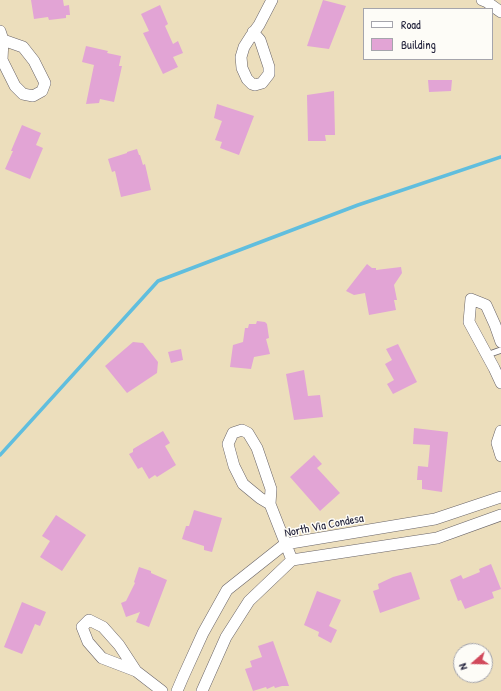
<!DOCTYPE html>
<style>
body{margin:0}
#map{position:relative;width:501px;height:691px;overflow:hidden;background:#ecdebc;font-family:"Patrick Hand",sans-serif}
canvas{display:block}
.legend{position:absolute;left:363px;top:8px;width:130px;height:52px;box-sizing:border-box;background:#fdfcf7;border:1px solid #a5a5ac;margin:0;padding:5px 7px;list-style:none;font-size:12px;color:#22223b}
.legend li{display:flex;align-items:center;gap:8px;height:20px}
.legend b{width:20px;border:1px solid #a5a5ac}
.north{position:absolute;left:453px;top:643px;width:40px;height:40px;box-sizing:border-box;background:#fdfcf7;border:1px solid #a5a5ac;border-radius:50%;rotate:250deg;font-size:11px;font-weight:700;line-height:16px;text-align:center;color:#22223b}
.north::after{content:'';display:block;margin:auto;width:14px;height:18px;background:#d1495b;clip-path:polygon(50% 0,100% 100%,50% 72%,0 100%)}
</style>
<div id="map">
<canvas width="501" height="691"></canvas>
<ul class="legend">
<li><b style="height:5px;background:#fff"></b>Road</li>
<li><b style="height:11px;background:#e2a4d5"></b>Building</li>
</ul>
<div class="north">N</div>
</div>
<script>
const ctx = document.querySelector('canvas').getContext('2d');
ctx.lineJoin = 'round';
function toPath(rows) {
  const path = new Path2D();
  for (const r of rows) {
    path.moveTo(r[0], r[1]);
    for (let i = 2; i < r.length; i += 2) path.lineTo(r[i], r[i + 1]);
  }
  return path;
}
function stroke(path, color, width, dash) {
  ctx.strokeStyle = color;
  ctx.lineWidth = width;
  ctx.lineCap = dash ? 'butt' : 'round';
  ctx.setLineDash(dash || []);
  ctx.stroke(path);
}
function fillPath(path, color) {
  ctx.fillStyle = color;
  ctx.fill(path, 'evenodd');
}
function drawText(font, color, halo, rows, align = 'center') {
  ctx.font = font + ' "Patrick Hand",sans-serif';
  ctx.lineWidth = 3;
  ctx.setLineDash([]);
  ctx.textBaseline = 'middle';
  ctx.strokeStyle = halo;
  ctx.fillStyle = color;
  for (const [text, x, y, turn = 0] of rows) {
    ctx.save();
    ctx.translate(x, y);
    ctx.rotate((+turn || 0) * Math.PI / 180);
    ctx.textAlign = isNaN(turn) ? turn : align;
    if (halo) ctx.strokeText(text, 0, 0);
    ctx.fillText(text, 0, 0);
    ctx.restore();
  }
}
const stream = toPath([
 [0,455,158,281,358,205,501,157]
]);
const building = toPath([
 [31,0,63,0,64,6,69,5,70,15,66,15,66,18,49,20,48,17,34,19],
 [323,0,346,6,329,49,307,46],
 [160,5,168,24,165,26,173,44,178,41,183,53,173,57,178,67,163,74,143,33,149,31,141,14],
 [86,46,108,51,107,53,121,56,119,66,122,66,114,102,100,99,99,103,86,104,94,65,82,62],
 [428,80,452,80,451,91,429,92],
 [334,91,335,135,325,135,326,141,308,141,307,95],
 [217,104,254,116,239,155,220,148,222,142,215,140,222,121,214,118],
 [22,125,41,133,36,145,43,148,30,179,5,169,13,151,11,151],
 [137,149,139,155,140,155,143,165,145,164,151,190,121,197,115,171,112,172,108,159,127,153,127,152],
 [367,264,372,268,376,268,376,270,401,267,402,273,394,285,397,300,394,300,396,310,369,315,365,293,354,295,346,291],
 [257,321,265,322,267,324,269,338,266,339,270,354,254,357,251,369,230,367,233,345,243,342,245,328,248,328,249,324,256,324],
 [133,342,143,343,158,362,157,373,127,393,105,366],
 [398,344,417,382,393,394,387,384,394,380,385,364,392,360,386,349],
 [181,349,183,360,171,363,168,352],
 [304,370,308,396,320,395,323,417,294,420,286,374],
 [414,428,448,432,442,492,422,489,422,480,417,480,418,466,428,467,430,445,413,444],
 [163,431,170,443,165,446,176,465,157,477,155,475,149,479,142,467,138,469,129,454,133,452,133,449],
 [314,455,322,464,317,468,340,493,320,511,290,477],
 [194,510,222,518,212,552,204,550,204,546,182,539,186,526,189,526],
 [56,515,86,535,62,571,40,557,50,541,42,536],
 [491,564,501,589,492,592,494,598,465,609,461,600,458,601,450,580,461,575,463,579,480,572,479,569],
 [139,567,151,571,151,573,167,580,149,627,136,622,140,612,126,617,121,603,126,601,135,583,134,582],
 [411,572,420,599,380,613,373,591,379,589,378,584,393,577],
 [317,591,341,600,329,626,337,630,331,643,318,636,319,632,304,625],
 [22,602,46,612,40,626,35,624,22,654,4,647],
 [273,641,289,686,282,686,275,688,274,686,267,689,266,687,253,691,245,669,252,667,250,661,262,657,258,646]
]);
const lane = toPath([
 [487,355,501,350]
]);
const street = toPath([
 [482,0,487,2,501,12],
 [0,31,3,40,2,60,15,86,23,94,33,96,42,91,45,83,34,61,23,47,3,40],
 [253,32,260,40,269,67,269,74,262,83,255,85,252,84,247,79,242,68,241,57,244,47,251,36,259,25,272,0],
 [501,342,495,325,486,305,471,299,469,322,494,368,501,383],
 [501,431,497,443,501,456],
 [270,504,260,498,243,484,234,466,228,444,233,433,242,430,248,433,257,448,271,489,270,504,292,560],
 [136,671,102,658,88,642,82,627,89,620,103,627,119,645,136,671,162,691],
 [177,691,183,677,203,633,227,590,285,544,435,519,501,497],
 [202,691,226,637,249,601,292,560,437,538,501,515]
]);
const streetNames = [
 ["North Via Condesa",324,526,-11]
];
stroke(stream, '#60bede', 3.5);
fillPath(building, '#e2a4d5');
stroke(lane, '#696468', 7);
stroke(street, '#696468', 12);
stroke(lane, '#fff', 5.5);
stroke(street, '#fff', 11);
drawText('12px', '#22223b', '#fdfcf7', streetNames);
</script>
